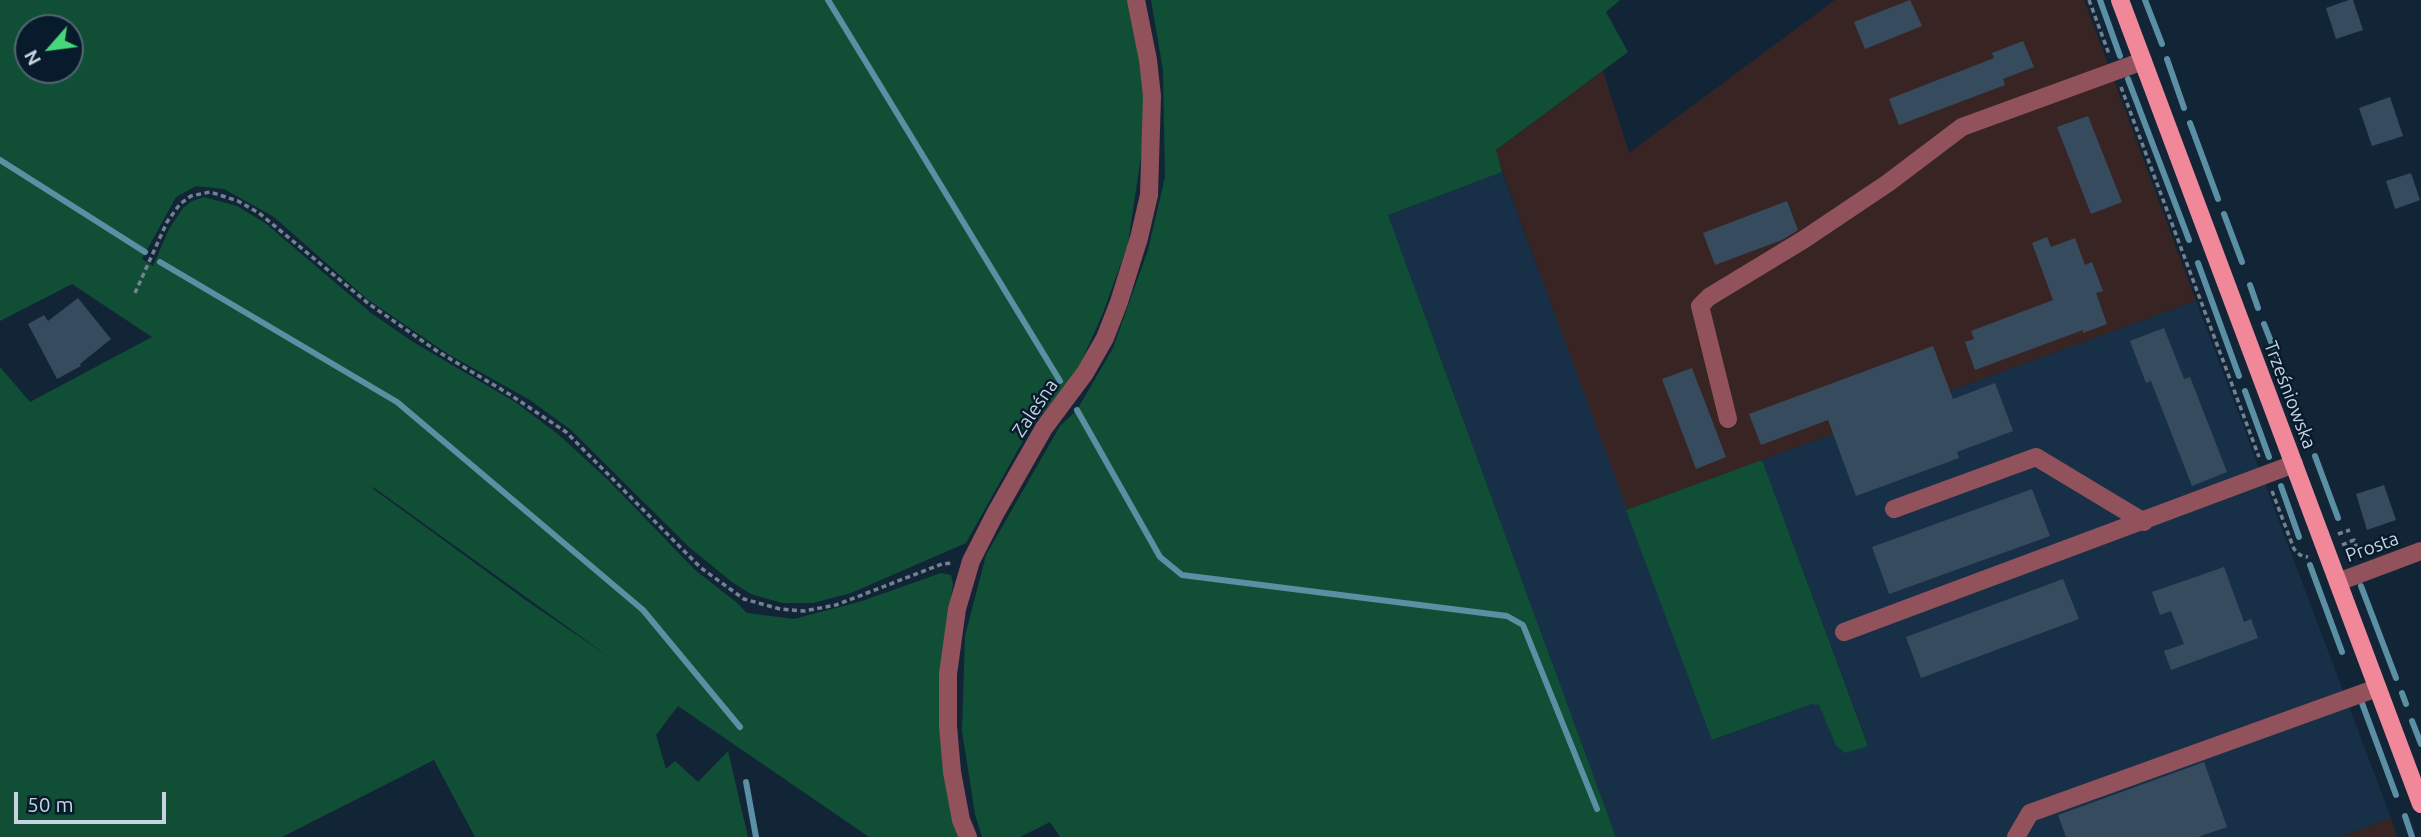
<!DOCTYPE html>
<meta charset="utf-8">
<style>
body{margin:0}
#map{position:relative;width:2421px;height:837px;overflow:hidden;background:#122537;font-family:Ubuntu,sans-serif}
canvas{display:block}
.north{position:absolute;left:14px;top:14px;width:70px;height:70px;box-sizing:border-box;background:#081b2c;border:2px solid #546574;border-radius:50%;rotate:242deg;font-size:19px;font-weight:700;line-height:28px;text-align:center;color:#c7d3df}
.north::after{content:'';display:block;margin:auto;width:24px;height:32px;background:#45d77a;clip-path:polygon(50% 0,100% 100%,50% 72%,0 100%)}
.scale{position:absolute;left:14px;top:792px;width:152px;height:32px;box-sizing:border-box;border:4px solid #c7d3df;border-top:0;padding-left:9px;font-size:21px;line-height:24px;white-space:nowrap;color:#c7d3df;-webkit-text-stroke:5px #081b2c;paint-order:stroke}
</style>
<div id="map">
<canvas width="2421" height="837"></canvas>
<div class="north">N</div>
<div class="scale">50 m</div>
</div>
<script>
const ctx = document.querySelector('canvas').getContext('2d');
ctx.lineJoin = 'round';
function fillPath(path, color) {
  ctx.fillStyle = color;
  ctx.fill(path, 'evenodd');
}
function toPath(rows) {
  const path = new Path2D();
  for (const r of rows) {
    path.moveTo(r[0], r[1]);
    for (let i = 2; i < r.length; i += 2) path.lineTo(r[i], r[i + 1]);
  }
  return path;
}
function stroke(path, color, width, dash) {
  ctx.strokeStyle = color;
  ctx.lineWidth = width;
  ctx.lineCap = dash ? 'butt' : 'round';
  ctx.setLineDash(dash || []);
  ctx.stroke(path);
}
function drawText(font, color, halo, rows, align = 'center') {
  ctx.font = font + ' Ubuntu,sans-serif';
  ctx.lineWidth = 5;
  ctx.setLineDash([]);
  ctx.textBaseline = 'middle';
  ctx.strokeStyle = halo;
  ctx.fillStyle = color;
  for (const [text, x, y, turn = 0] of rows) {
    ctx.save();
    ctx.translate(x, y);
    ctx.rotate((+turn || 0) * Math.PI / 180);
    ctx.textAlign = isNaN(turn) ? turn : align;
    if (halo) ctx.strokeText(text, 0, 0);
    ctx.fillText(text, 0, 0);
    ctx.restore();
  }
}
const commercial = toPath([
 [1835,0,2084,0,2196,301,1626,510,1495,151,1603,71,1629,153],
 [2391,818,2397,837,2340,837]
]);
const built = toPath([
 [1502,172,1713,740,1812,704,1819,704,1836,746,1845,753,1868,745,1762,460,2196,301,2391,818,2340,837,1616,837,1388,215]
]);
const green = toPath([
 [0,0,1129,0,1145,85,1144,136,1128,244,1103,313,1075,376,1029,430,966,543,851,593,813,603,782,603,751,594,732,582,689,547,571,430,530,400,448,354,367,299,274,217,224,189,196,186,176,197,142,259,153,266,169,229,183,208,192,201,204,197,237,206,265,223,371,313,413,342,515,402,559,435,609,481,695,570,736,602,747,613,794,619,862,601,941,573,951,575,953,584,945,638,961,837,869,837,678,706,656,735,666,769,675,761,698,782,728,751,748,837,475,837,434,760,282,837,0,837,0,367,30,402,152,337,72,284,0,321],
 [28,28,70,28,70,70,28,70],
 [372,488,373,487,612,659,527,601],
 [1151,0,1620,0,1606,12,1628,52,1496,150,1502,172,1388,215,1616,837,1060,837,1050,822,1020,837,982,837,975,814,962,731,965,636,986,555,1060,426,1077,410,1113,348,1148,250,1165,177,1163,70],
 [1762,460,1868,746,1845,753,1836,746,1819,705,1812,704,1712,740,1626,510]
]);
const stream = toPath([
 [828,0,1060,381],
 [2100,0,2120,56],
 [2145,0,2162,44],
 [2167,59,2184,108],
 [2128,79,2189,240],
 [2190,123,2218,199],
 [0,160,145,252],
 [2224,214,2242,262],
 [160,262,397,402,643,610,740,727],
 [2198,263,2239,376],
 [2250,285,2258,308],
 [2264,324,2297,407],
 [2245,391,2269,457],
 [1077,410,1160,557,1182,575,1507,616,1523,625,1597,809],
 [2302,422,2308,436],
 [2315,456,2338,518],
 [2281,486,2299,537],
 [2310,565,2342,652],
 [2361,586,2396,678],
 [2402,693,2406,704],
 [2359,695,2396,795],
 [2412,721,2421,744],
 [746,782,756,837],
 [2405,816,2412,837]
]);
const building = toPath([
 [1910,0,1922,26,1865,49,1854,22],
 [2349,0,2353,0,2363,30,2336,39,2326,8],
 [2023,41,2034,67,2003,79,2005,85,1899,125,1889,99,1994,58,1992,53],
 [2390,97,2403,136,2372,146,2359,108],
 [2088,116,2122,202,2091,214,2057,127],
 [2411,173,2420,200,2395,209,2386,181],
 [1787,201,1798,230,1782,240,1715,265,1703,233],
 [2047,237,2051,247,2075,238,2085,265,2092,262,2103,291,2096,293,2107,324,2083,333,2083,330,1975,370,1965,342,1974,339,1971,331,2053,300,2032,243],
 [78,298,111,339,80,364,81,366,57,379,28,324,44,315,48,321],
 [2164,328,2184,379,2190,377,2227,472,2192,486,2151,381,2146,383,2130,341],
 [1933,346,1953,399,1995,383,2013,431,1957,452,1959,458,1856,496,1828,420,1761,445,1749,414],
 [1692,368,1726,457,1696,469,1662,379],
 [2384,485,2396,520,2367,530,2356,494],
 [2032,489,2050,536,1889,594,1872,547],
 [2224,567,2244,622,2251,619,2258,638,2171,670,2164,651,2184,644,2171,611,2160,615,2152,592],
 [2063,579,2079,619,1921,678,1906,637],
 [2204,762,2227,827,2198,837,2066,837,2058,815]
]);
const path = toPath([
 [2089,0,2109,54],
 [2121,87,2259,457],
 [135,293,167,222,180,204,191,196,210,192,238,201,259,213,369,304,437,351,509,394,566,432,701,568,744,599,780,609,804,611,836,605,942,564,952,563],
 [2272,491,2294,549,2300,555,2308,557],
 [2338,534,2350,530],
 [2342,545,2354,540,2359,554]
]);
const minor = toPath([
 [1728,419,1700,306,1709,297,1803,240,1888,183,1962,127,2143,61],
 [1894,509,2036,457,2144,522],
 [2338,582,2421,551],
 [1844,632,2294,464],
 [968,837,961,820,952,772,948,726,948,674,957,609,971,561,995,514,1044,428,1085,373,1105,338,1119,302,1139,238,1149,195,1152,96,1148,60,1136,0],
 [2016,837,2030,813,2377,688]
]);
const major = toPath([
 [2120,0,2421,804]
]);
const streetNames = [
 ["Trześniowska",2290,395,69],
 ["Zaleśna",1035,408,-56],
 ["Prosta",2372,547,-20]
];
fillPath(commercial, '#382523');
fillPath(built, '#183047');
fillPath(green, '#104f35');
stroke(stream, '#5b8fa4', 6);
fillPath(building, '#374b5f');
stroke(path, '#728290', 3.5, [5, 3.5]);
stroke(minor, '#91525c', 18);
stroke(major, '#f1889a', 18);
drawText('19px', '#c7d3df', '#081b2c', streetNames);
</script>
